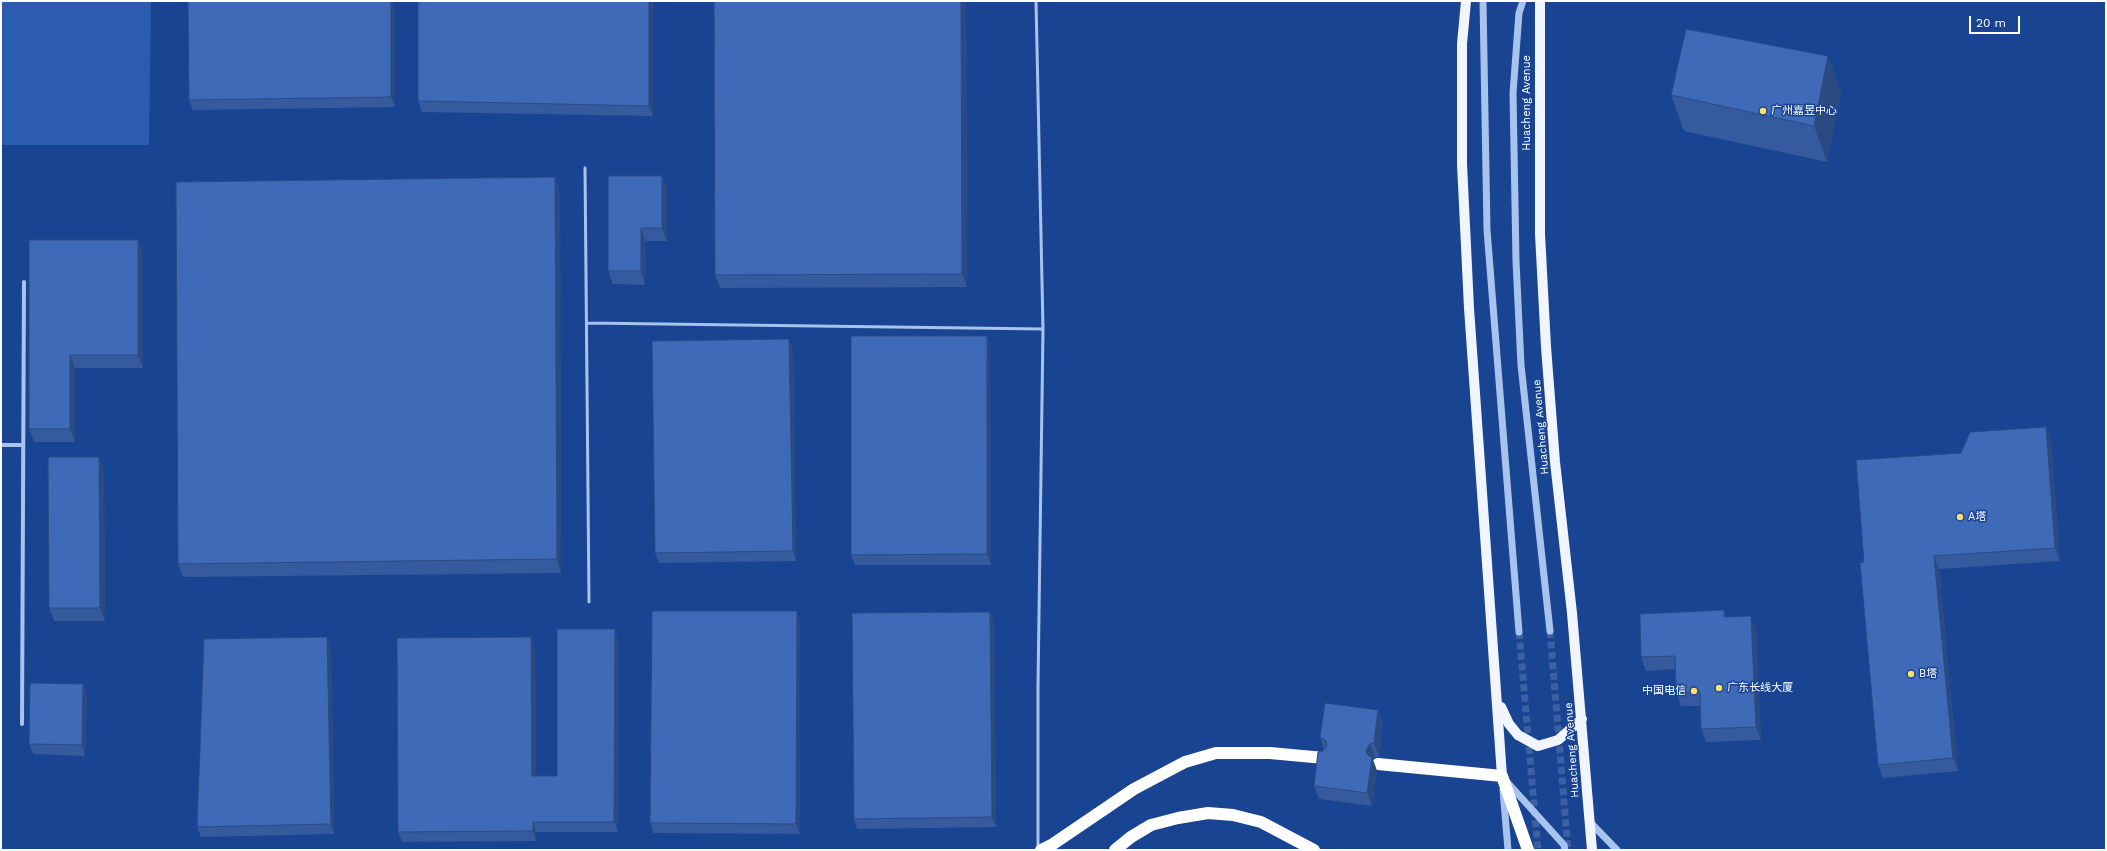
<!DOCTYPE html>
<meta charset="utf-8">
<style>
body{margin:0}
#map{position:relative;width:2107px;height:851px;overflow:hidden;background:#194492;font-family:"Work Sans",sans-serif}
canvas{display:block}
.frame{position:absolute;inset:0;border:2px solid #fff;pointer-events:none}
.scale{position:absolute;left:1969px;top:16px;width:51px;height:18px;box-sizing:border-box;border:2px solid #fff;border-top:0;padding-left:5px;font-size:12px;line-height:14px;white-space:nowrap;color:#fff;-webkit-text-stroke:3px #194492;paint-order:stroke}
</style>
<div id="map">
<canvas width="2107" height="851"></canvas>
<div class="frame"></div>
<div class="scale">20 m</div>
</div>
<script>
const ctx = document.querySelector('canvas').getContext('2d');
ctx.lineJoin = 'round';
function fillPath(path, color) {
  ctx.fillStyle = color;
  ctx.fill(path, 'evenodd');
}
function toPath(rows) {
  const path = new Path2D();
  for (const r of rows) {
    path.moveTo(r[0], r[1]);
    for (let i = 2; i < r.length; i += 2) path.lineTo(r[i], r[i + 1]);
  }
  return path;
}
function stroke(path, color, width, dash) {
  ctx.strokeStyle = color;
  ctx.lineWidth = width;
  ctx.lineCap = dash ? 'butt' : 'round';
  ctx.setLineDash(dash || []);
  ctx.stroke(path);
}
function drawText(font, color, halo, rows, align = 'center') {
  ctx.font = font + ' "Work Sans","Noto Sans SC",sans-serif';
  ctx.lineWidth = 3;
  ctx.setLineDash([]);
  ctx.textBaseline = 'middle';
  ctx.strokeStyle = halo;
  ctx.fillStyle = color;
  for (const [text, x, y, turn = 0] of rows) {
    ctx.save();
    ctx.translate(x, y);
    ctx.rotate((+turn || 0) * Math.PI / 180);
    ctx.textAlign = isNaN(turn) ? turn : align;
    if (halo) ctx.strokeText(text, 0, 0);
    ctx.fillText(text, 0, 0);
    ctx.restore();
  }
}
const green = toPath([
 [1,1,151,1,149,145,1,145]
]);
const tertiaryTunnel = toPath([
 [1550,631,1568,850],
 [1519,632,1538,850]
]);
const service = toPath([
 [1036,1,1043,329,1038,685,1038,849],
 [585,168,589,602],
 [587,323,1043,329]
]);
const minor = toPath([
 [1,445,23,445],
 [22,724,24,282]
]);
const tertiary = toPath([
 [1483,1,1487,230,1519,632],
 [1523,1,1519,13,1513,93,1516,261,1521,365,1550,631],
 [1507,782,1564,845,1565,850],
 [1503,790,1508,850],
 [1589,821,1617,850]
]);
const primary = toPath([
 [1466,1,1462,44,1462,164,1469,308,1502,776],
 [1540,1,1540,234,1546,347,1555,462,1572,613,1592,850],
 [1501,707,1509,724,1518,735,1538,746,1558,740,1582,719]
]);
const motorway = toPath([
 [1378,764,1502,776,1528,850],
 [1041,850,1053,844,1134,789,1185,762,1216,753,1270,753,1324,758],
 [1115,850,1131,837,1151,825,1178,818,1208,813,1233,815,1261,822,1314,850]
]);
const wall = toPath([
 [188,1,394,1,395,107,193,110,189,100],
 [653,1,653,116,422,112,418,101],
 [714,1,966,1,967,287,720,288,715,275],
 [1828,56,1841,92,1827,162,1684,131,1671,95],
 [662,176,667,189,667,241,646,241,645,285,613,284,608,271],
 [560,191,561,573,183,577,178,564],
 [29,240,143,253,143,368,75,368,75,442,34,442,29,429],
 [987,336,990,346,991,565,855,565,851,555],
 [793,349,796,561,659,563,655,553],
 [2046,427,2051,440,2060,561,1939,569,1958,771,1883,778,1878,765,1864,562,1961,453],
 [104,470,105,621,54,621,49,608],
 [1724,610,1726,617,1756,629,1761,740,1706,742,1701,729,1700,706,1681,706,1676,693,1675,669,1646,671,1641,657],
 [797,611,800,621,800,834,654,833,650,823],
 [990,612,994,622,996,827,857,829,854,819],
 [618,639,618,832,536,832,536,841,402,842,398,832,535,647,536,776,557,776],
 [331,647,334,834,201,837,197,827],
 [83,684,87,694,85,756,33,754,29,744],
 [1378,710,1383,723,1379,757,1375,757,1373,760,1377,771,1372,806,1319,799,1314,786,1323,751,1324,749,1320,737]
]);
const shadedWall = toPath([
 [391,1,394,1,395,107,391,97],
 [649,1,653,1,653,116,649,106],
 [961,1,966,1,967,287,962,274],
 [1828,56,1841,92,1827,162,1814,126],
 [662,176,667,189,667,241,662,228],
 [555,177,560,191,561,573,557,559],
 [641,228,646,241,645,285,641,271],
 [138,240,143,253,143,368,138,355],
 [987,336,990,346,991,565,987,554],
 [789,339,793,349,796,561,793,551],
 [70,355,75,368,75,442,70,429],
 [2046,427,2051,440,2060,561,2055,548],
 [99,457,104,470,105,621,100,608],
 [1934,556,1939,569,1958,771,1953,758],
 [1724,610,1729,623,1724,617],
 [797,611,800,621,800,834,796,824],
 [990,612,994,622,996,827,992,817],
 [1751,616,1756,629,1761,740,1756,727],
 [615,629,618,639,618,832,614,822],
 [327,637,331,647,334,834,331,824],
 [531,637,535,647,536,786,532,776],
 [83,684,87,694,85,756,82,745],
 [1378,710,1383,723,1379,757,1374,743],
 [1370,744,1375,757,1373,760,1377,771,1372,806,1367,793,1366,750],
 [533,822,536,832,536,841,533,831]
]);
const building = toPath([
 [188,1,391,1,391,97,189,100,188,1],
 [418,1,649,1,649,106,418,101,418,1],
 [714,1,961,1,962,274,715,275,714,1],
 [1686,29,1828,56,1814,126,1671,95,1686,29],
 [608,176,662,176,662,228,641,228,641,271,608,271,608,176],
 [555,177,557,559,178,564,176,182,555,177],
 [29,240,138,240,138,355,70,355,70,429,29,429,29,240],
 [851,336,987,336,987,554,851,555,851,336],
 [789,339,793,551,655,553,652,341,789,339],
 [2046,427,2055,548,1934,556,1953,758,1878,765,1860,563,1864,562,1856,460,1961,453,1970,432,2046,427],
 [48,457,99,457,100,608,49,608,48,457],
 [1724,610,1724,617,1751,616,1756,727,1701,729,1700,692,1676,693,1675,656,1641,657,1640,614,1724,610],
 [652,611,797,611,796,824,650,823,652,611],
 [990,612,992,817,854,819,852,613,990,612],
 [557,629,615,629,614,822,533,822,533,831,398,832,397,638,531,637,532,776,557,776,557,629],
 [327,637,331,824,197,827,204,639,327,637],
 [30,683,83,684,82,745,29,744,30,683],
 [1325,703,1378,710,1374,743,1370,744,1366,750,1367,754,1372,758,1367,793,1314,786,1318,752,1323,751,1327,746,1326,741,1320,737,1325,703]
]);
const markers = [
 [1763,111,4,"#ffdf67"],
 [1960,517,4,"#ffdf67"],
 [1911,674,4,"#ffdf67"],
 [1719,688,4,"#ffdf67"],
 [1694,691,4,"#ffdf67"]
];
const streetNames = [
 ["Huacheng Avenue",1527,103,-90],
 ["Huacheng Avenue",1541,427,-95],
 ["Huacheng Avenue",1572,750,-94]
];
const poiNames = [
 ["广州嘉昱中心",1771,111],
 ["A塔",1968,517],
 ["B塔",1919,674],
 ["广东长线大厦",1727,688],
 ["中国电信",1686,691,"right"]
];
fillPath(green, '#2c5cb0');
stroke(tertiaryTunnel, '#3c60a2', 7, [7, 3.5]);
stroke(service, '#a9c3ef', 3);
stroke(minor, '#a9c3ef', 4);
stroke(tertiary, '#a9c3ef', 7);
stroke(primary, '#f1f5ff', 10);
stroke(motorway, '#fff', 12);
fillPath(wall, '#355b9e');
fillPath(shadedWall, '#2b4a81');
fillPath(building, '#3e6ab8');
stroke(building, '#2b4a81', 1);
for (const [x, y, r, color] of markers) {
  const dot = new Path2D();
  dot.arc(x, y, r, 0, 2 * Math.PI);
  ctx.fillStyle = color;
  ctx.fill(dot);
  stroke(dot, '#194492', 1.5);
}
drawText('11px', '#fff', '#194492', streetNames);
drawText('11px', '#fff', '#194492', poiNames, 'left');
</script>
